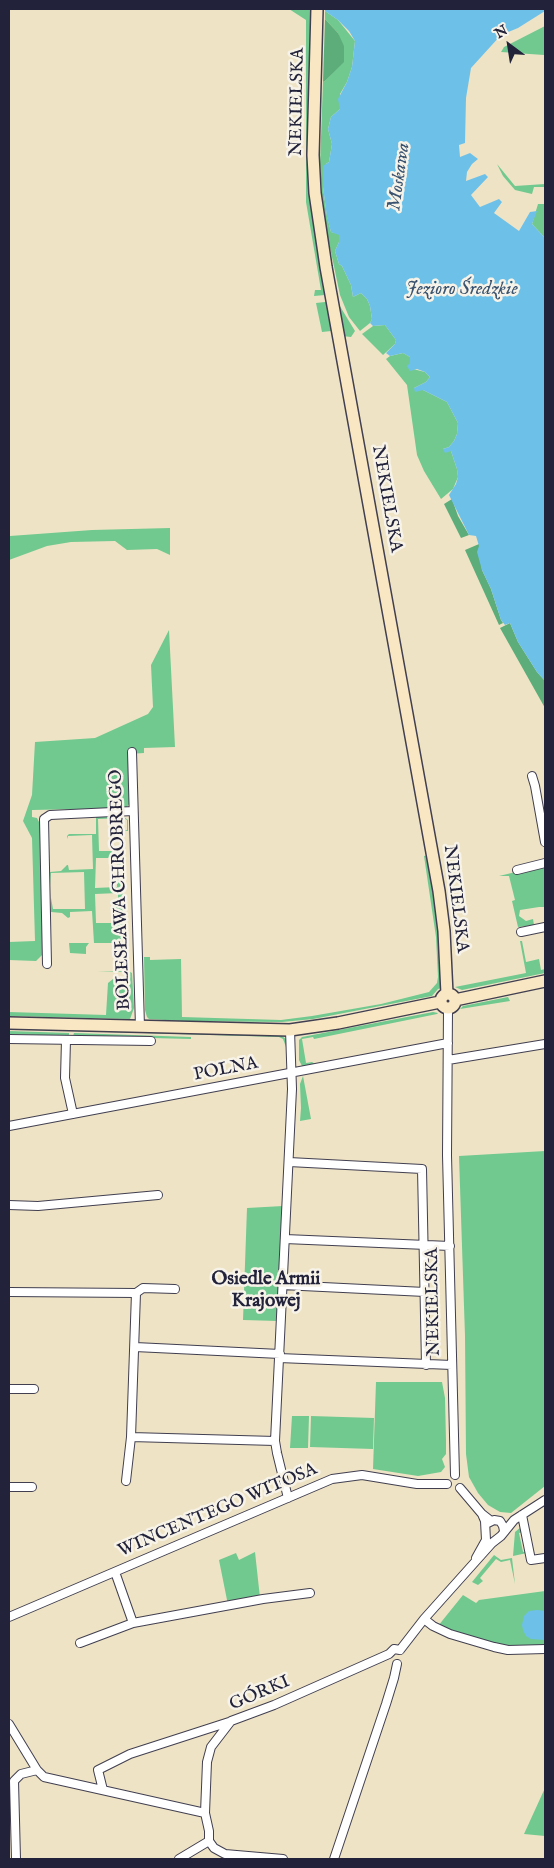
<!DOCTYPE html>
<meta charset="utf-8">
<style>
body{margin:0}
#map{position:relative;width:554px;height:1868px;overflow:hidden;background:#eee3c5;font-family:"IM FELL English",serif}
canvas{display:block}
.frame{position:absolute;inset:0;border:10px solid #22223b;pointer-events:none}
.north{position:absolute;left:484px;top:20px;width:50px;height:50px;-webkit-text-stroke:4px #f7f3e8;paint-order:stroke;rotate:329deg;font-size:14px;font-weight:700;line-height:20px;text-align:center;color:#22223b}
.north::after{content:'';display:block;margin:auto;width:18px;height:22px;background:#22223b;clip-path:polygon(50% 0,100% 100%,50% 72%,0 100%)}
</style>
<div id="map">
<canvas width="554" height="1868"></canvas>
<div class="frame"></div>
<div class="north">N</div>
</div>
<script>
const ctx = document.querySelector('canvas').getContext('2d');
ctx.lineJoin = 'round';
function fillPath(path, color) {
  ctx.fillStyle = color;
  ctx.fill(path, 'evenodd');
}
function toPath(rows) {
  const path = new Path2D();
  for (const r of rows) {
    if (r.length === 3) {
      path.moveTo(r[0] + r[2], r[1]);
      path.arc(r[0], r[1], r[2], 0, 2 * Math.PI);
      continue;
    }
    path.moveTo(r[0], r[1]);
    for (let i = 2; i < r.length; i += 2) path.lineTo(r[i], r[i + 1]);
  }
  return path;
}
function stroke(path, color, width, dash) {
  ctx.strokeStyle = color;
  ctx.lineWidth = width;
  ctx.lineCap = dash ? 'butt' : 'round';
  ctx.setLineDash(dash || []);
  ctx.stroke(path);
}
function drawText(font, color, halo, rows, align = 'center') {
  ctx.font = font + ' "IM FELL English",serif';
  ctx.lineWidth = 5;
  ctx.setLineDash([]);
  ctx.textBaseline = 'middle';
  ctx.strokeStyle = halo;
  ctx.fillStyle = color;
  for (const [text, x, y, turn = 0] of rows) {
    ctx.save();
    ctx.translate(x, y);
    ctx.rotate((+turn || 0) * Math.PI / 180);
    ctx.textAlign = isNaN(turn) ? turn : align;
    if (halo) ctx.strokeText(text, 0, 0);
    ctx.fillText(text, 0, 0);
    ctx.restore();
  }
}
const green = toPath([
 [289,9,308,9,313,11,311,113,327,294,325,295,314,296,315,290,321,290,306,202,306,20],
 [325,11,338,20,355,41,352,67,347,82,340,94,340,109,331,117,328,129,332,144,329,162,326,164,323,187,327,216,331,232,339,234,339,242,335,251,339,264,342,266,351,285,353,297,361,293,367,299,370,306,372,319,370,323,360,331,349,317,340,295,328,238,322,195,320,164,323,82,325,81,344,61,338,33,325,19],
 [545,26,544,55,501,52,504,47],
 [497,164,515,186,545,184,545,187,534,187,532,194,515,190,503,176],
 [538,204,545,204,545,238,532,224],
 [325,302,330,303,334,328,331,331,322,332,316,303],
 [338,303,355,331,351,337,342,336],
 [385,325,396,340,395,344,383,355,362,334,373,326],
 [403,353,410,357,410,363,413,369,425,372,430,377,426,382,414,388,423,390,447,402,458,423,457,434,454,441,449,447,443,449,451,451,457,469,458,477,453,489,441,499,424,471,417,455,407,385,386,359,390,356],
 [170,528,170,555,157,549,127,550,115,541,71,542,47,546,9,560,10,536,92,530],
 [169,630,175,747,144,748,144,753,129,754,130,803,126,808,32,810,32,817,37,818,40,824,43,954,36,961,9,960,9,942,35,941,32,838,23,821,32,795,35,742,95,738,148,714,153,707,151,665],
 [96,817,124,817,128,820,128,831,124,831,127,830,127,820,124,818,98,819,99,851,122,851,122,866,117,866,117,858,96,858,95,888,117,887,117,873,115,873,115,871,116,869,122,868,123,902,118,902,118,893,95,894,96,923,118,923,118,909,116,909,116,907,123,905,124,930,119,930,124,931,124,935,121,936,121,943,94,943,92,911,70,912,70,917,68,918,62,913,51,912,51,898,53,909,85,909,84,872,51,873,51,886,50,872,61,871,67,865,68,865,69,870,93,869,92,835,68,836,67,839,67,836,69,834,96,834],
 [429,855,439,915,442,983,441,988,438,989,432,996,313,1019,282,1022,181,1021,149,1019,147,1017,145,1010,144,957,150,957,150,960,181,959,182,1017,281,1020,312,1016,381,1004,429,992,437,983,438,977,436,937,424,856],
 [545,865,545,913,544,907,539,907,520,910,519,916,526,921,533,919,534,925,518,927,512,901,515,900,509,876,499,876],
 [520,941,522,941,526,962,539,959,541,970,545,969,545,973,462,990,455,987,526,973],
 [69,943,89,943,86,947,86,954,70,953],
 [97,971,128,971,132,973,134,1008,130,1019,9,1016,9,1012,106,1015,108,983,113,979,130,979,130,975,127,972],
 [508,997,510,1001,460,1009,463,1006],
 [433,1012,438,1013,437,1014,314,1039,313,1037,302,1039,306,1063,312,1062,315,1064,302,1066,299,1060,299,1040,302,1037],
 [74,1029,279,1034,286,1039,288,1048,286,1047,283,1039,279,1037,74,1031],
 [9,1031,69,1033,69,1036,9,1034],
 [74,1033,191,1037,191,1039,73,1036],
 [303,1076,311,1119,300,1121,301,1108,300,1084],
 [545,1151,545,1486,511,1513,500,1512,488,1505,478,1493,469,1477,466,1454,465,1336,459,1156],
 [283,1206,278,1321,243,1320,247,1208],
 [376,1382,442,1382,445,1398,446,1441,446,1454,442,1459,445,1467,441,1472,418,1476,373,1469],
 [292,1416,309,1416,308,1448,290,1448],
 [311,1416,374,1418,373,1449,310,1447],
 [521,1527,523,1532,519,1533,523,1552,527,1551,527,1553,513,1556,515,1532],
 [255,1552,260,1598,228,1605,219,1560,236,1553,239,1560],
 [494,1555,501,1560,512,1558,515,1584,510,1560,501,1562,496,1559,480,1578,483,1581,478,1585,472,1582],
 [545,1591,545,1647,501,1646,438,1626,463,1595,476,1603,479,1600],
 [545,1788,545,1836,524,1834]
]);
const forest = toPath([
 [325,19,338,33,344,46,344,62,325,81,323,82],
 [452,499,458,516,469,535,461,538,444,504],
 [479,544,482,570,491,589,501,620,503,623,499,625,465,550],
 [510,623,518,642,537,672,545,681,545,708,500,628]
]);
const water = toPath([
 [325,9,545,9,545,11,518,28,501,35,471,68,466,98,465,143,459,145,460,157,470,153,478,159,472,164,467,172,466,181,485,174,488,177,471,195,480,207,499,199,502,202,494,213,519,231,530,212,537,211,532,224,545,238,545,681,537,672,518,642,510,623,505,625,501,620,491,589,482,570,477,552,479,546,476,536,469,535,449,495,456,484,458,477,457,469,451,451,445,453,443,449,449,447,454,441,457,434,458,423,447,402,423,390,415,392,414,388,426,382,430,377,425,372,417,369,410,371,407,366,410,363,410,357,403,353,390,356,386,353,395,344,396,340,385,325,373,326,370,323,372,319,370,306,367,299,361,293,353,297,351,285,342,266,339,264,335,251,339,242,339,235,331,232,327,217,323,187,323,166,329,162,332,144,328,129,331,117,340,109,338,99,347,82,352,67,355,41,349,31,338,20,325,11],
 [537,1610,545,1611,545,1640,531,1639,526,1636,523,1630,522,1625,524,1616,529,1611]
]);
const street = toPath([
 [132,752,140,1027],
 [532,776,535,786,545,842],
 [517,870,545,863],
 [521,932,545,927],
 [47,964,44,819,50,815,133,811],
 [448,1009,447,1155,455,1475],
 [9,1039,151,1041],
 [66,1040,65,1078,73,1114],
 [448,1060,545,1044],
 [9,1126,448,1043],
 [289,1162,422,1169,426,1365],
 [9,1205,38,1206,158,1195],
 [285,1239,450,1246],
 [282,1285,425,1292],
 [9,1292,136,1293,143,1288,175,1289],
 [135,1347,280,1354],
 [279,1358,452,1365],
 [9,1389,34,1389],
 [131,1437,275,1441],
 [126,1481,131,1437,136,1293],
 [9,1487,32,1487],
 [460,1488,482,1514,491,1521],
 [288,1498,277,1453,275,1441,292,1089,290,1030],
 [522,1515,531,1560,545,1558],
 [488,1523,494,1520,500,1521,503,1526,504,1531],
 [476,1558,486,1540,485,1521,482,1514],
 [115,1572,133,1623,263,1599,310,1593],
 [9,1617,332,1479,362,1475,417,1484,447,1484],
 [424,1619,433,1626,450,1634,494,1647,508,1650,545,1649],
 [80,1643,133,1623],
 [400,1650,424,1619,492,1543,501,1536,514,1520,545,1500],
 [9,1724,37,1770,44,1777,205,1813],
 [103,1790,98,1770,130,1754,229,1722],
 [209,1841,209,1831,205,1813,207,1762,211,1747,231,1721,274,1705,389,1654,394,1649,400,1650],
 [209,1841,214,1848,225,1854,283,1859],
 [16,1859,14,1781,21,1774,37,1770],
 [179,1859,209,1841],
 [334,1859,386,1704,394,1678,397,1664]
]);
const secondary = toPath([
 [317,9,313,155,315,193,326,267,439,891,444,931,447,994],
 [448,1001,7],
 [455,1000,545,981],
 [9,1023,290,1030,338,1023,440,1002]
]);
const streetNames = [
 ["NEKIELSKA",298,102,-89],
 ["NEKIELSKA",386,499,80],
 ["BOLESŁAWA CHROBREGO",121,890,-92],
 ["NEKIELSKA",455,899,83],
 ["POLNA",226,1070,-11],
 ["NEKIELSKA",434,1302,-91],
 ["WINCENTEGO WITOSA",218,1511,-23],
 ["GÓRKI",260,1694,-23]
];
const waterNames = [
 ["Moskawa",400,177,-82],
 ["Jezioro Średzkie",462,290]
];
const neighbourhoodNames = [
 ["Osiedle Armii",266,1280],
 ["Krajowej",266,1302]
];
fillPath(green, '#71c98f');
fillPath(forest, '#5cad7a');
fillPath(water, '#6dc1e9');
stroke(street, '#413f50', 10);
stroke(secondary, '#413f50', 14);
stroke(street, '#fff', 8);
stroke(secondary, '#f9e7c3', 11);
drawText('18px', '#22223b', '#f7f3e8', streetNames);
drawText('italic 19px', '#38526f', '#f7f3e8', waterNames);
drawText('bold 19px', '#22223b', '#f7f3e8', neighbourhoodNames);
</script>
